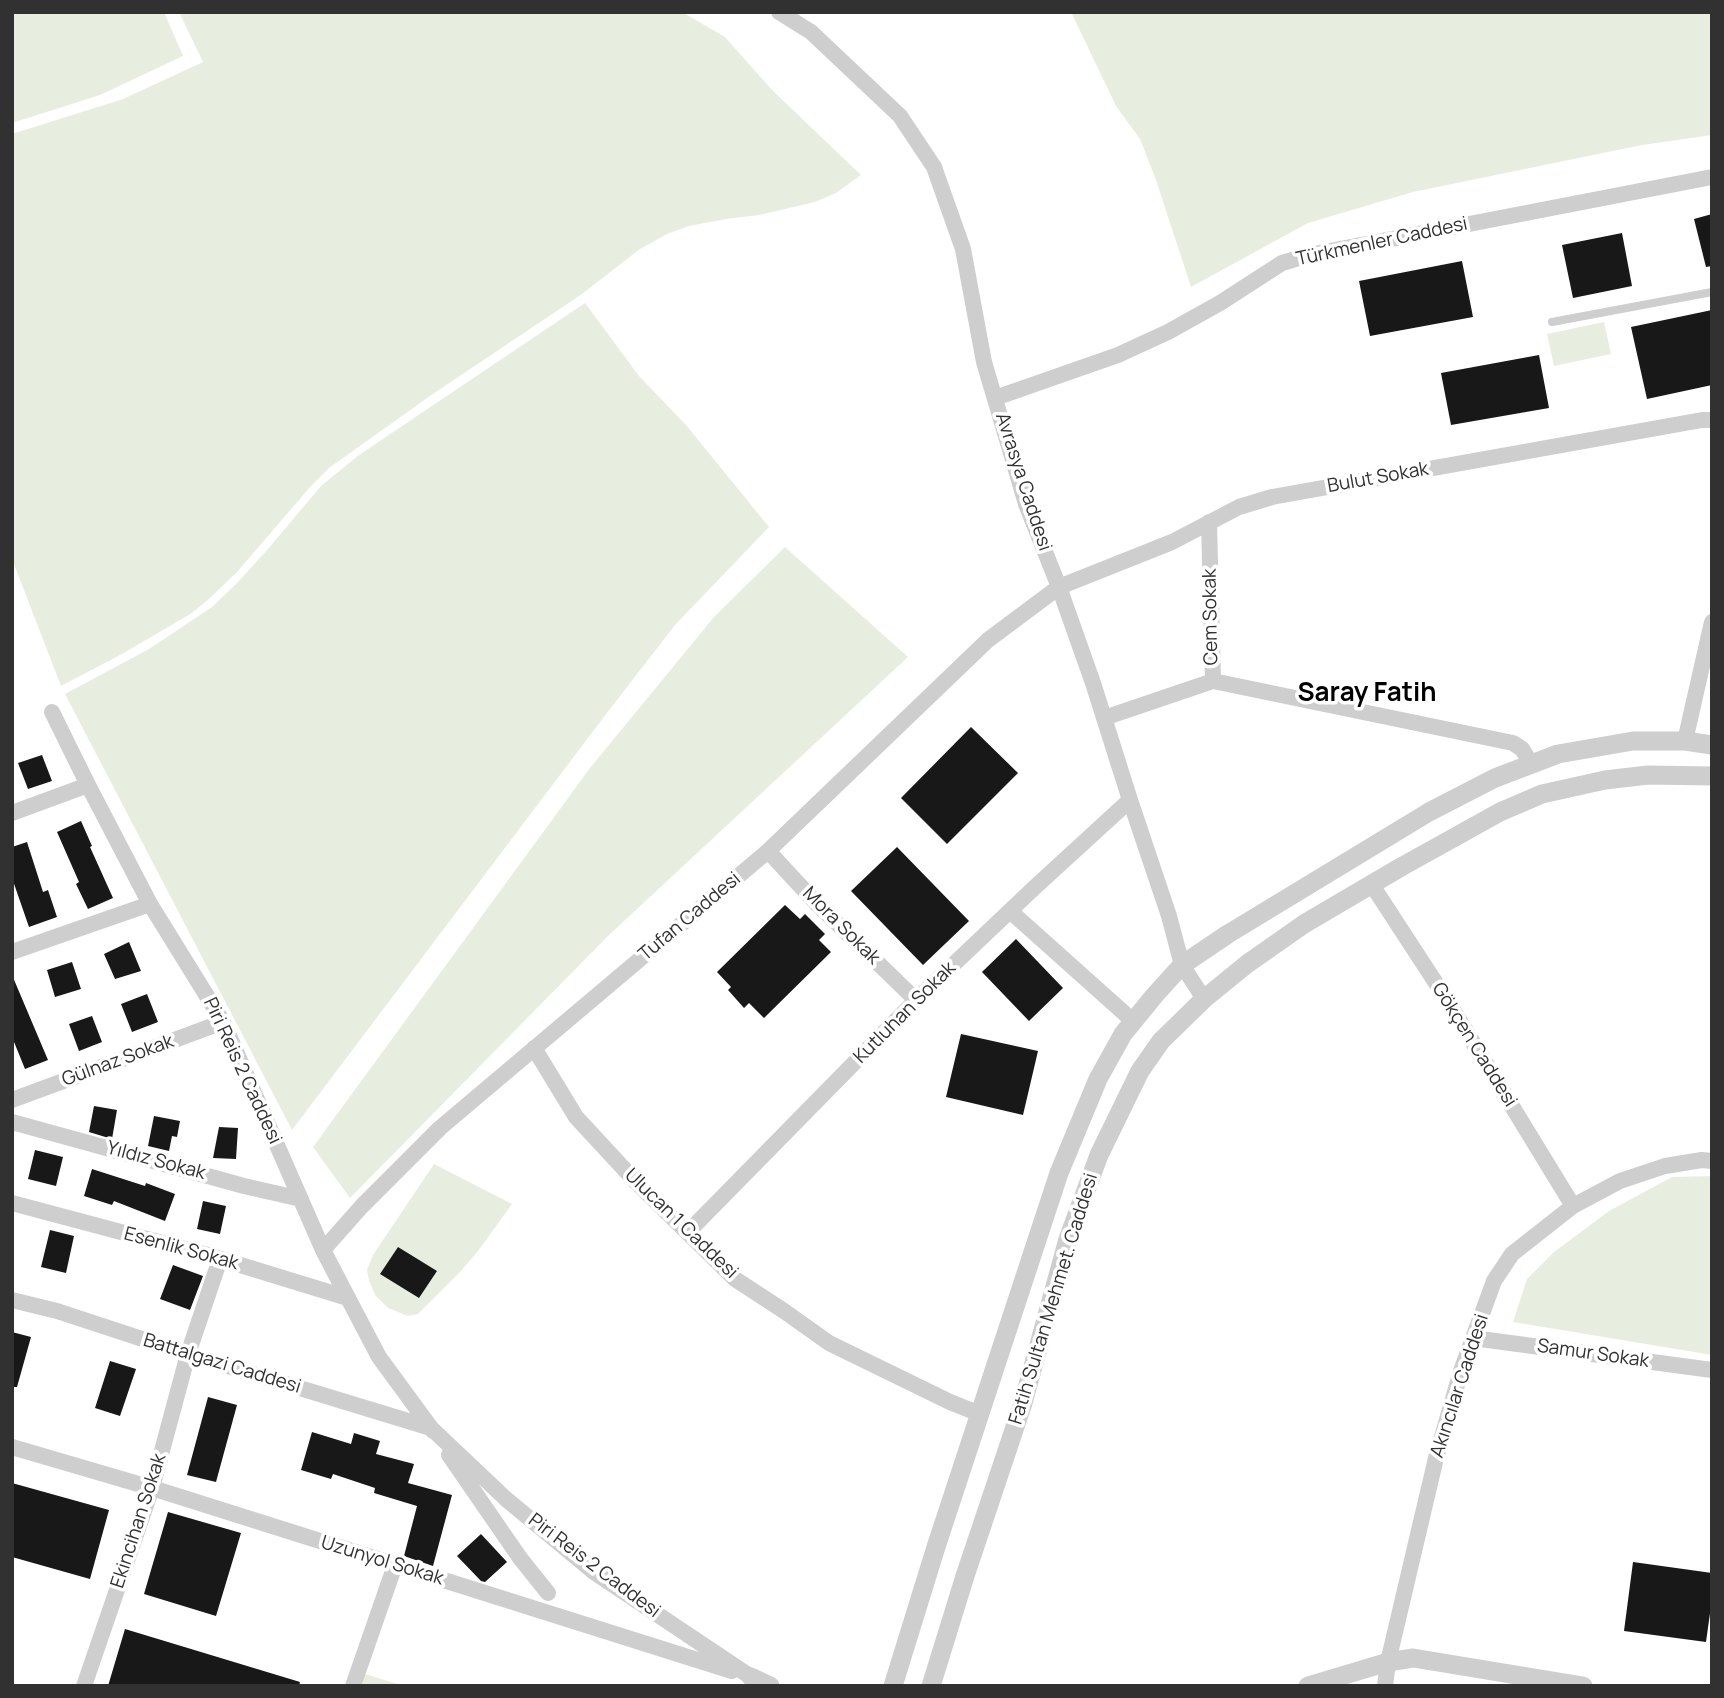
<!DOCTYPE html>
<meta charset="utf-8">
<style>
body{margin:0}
#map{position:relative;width:1724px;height:1698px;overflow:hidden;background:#fff;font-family:Manrope,sans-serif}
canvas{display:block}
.frame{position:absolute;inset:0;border:14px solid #313131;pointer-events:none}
</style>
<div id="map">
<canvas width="1724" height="1698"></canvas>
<div class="frame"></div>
</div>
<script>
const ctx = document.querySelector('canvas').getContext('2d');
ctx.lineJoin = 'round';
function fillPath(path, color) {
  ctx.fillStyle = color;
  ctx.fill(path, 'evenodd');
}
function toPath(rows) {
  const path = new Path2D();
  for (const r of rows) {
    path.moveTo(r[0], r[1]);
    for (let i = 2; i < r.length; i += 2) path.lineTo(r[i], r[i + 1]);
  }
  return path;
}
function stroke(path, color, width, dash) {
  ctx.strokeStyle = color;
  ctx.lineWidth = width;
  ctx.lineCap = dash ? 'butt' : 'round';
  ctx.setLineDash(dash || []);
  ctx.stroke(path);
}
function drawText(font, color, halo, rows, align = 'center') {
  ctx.font = font + ' Manrope,sans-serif';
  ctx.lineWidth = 7;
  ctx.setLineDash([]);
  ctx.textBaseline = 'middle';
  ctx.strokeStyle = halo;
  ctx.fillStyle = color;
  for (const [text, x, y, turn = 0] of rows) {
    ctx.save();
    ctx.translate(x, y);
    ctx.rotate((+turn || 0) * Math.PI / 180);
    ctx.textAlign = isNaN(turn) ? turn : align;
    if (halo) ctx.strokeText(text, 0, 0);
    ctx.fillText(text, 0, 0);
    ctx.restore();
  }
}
const green = toPath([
 [12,12,164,12,183,56,100,95,12,123],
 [179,12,682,12,725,37,772,90,861,175,836,193,815,202,759,215,726,219,689,226,667,234,640,249,582,294,430,396,329,468,311,486,237,572,210,598,192,613,122,654,61,686,12,559,12,134,123,99,203,62],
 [1071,12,1712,12,1712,135,1642,145,1413,192,1308,223,1191,287,1156,180,1140,139,1116,106],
 [585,303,639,376,686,425,769,527,675,625,600,722,292,1130,65,694,149,649,212,607,237,583,268,549,321,486,359,455],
 [1604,322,1611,354,1554,366,1547,334],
 [785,547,908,657,609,935,350,1198,313,1147,590,768,714,617],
 [434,1164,512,1204,478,1251,461,1271,418,1314,408,1316,388,1308,375,1295,369,1280,367,1270,373,1255],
 [1712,1176,1712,1355,1513,1322,1527,1279,1554,1252,1609,1211,1672,1177],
 [365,1674,404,1686,362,1686]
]);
const building = toPath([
 [1712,214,1712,266,1706,267,1694,219],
 [1622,233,1632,286,1573,298,1562,245],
 [1462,261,1473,317,1370,336,1359,281],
 [1712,310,1712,385,1647,399,1631,327],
 [1539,355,1549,408,1451,425,1441,373],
 [971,727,1018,773,947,844,901,798],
 [42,755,52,781,28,789,18,763],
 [81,821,92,846,90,847,113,898,88,909,76,884,79,882,57,832],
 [27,842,43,892,48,890,57,917,29,927,12,878,12,847],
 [897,847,969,921,923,965,851,891],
 [785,905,800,919,805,914,825,934,819,940,831,952,764,1018,749,1003,744,1008,728,990,731,987,717,972],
 [1016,939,1063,988,1029,1021,982,972],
 [129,942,141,971,115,979,104,954],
 [72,962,81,989,55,997,47,970],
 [12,975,48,1060,25,1069,12,1037],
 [147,994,158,1022,132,1032,121,1004],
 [92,1016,102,1042,79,1051,69,1024],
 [961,1034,1038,1051,1023,1115,946,1097],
 [94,1106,117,1110,112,1139,89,1132],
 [154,1116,180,1121,177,1137,172,1136,169,1151,148,1146],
 [219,1127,238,1128,236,1159,213,1158],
 [35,1150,63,1157,56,1186,28,1179],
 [92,1169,145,1186,146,1183,175,1194,165,1221,114,1201,112,1205,84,1196],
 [203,1201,226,1206,220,1234,197,1229],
 [50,1230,74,1236,66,1273,41,1267],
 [398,1247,437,1271,419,1298,380,1274],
 [173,1265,203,1276,190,1310,160,1299],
 [12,1332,31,1337,17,1387,12,1387],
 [110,1361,136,1369,120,1416,95,1408],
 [208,1397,237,1405,216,1482,187,1475],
 [312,1432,351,1444,354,1433,380,1441,376,1454,414,1464,408,1483,452,1495,433,1566,404,1556,417,1506,374,1493,375,1488,333,1474,331,1479,301,1470],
 [12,1483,109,1510,90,1579,12,1557],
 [168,1512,241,1533,216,1616,144,1594],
 [481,1534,507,1562,485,1582,481,1581,457,1556],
 [1633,1562,1712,1573,1712,1599,1706,1642,1624,1631],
 [125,1629,300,1682,299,1686,108,1686]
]);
const service = toPath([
 [1552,322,1712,292]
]);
const minor = toPath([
 [779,12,811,32,900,116,934,167,963,249,984,362,1026,504,1059,587,1093,683,1130,800,1169,916,1182,965,1204,999],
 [995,398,1118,355,1168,332,1220,303,1282,263,1309,255,1712,177],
 [1213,681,1513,743,1522,749,1527,757,1529,765],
 [52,712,88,785,150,904,223,1022,323,1250,348,1298,379,1357,431,1428,506,1499,594,1572,751,1677],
 [1104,718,1213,681,1209,522],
 [1685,741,1712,622],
 [12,813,88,785],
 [768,851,818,905,916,1000],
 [1372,885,1447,1000,1573,1206],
 [1010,911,1133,1021],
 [12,952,150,904],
 [534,1048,576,1117,638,1184,735,1279,784,1311,829,1343,950,1402,980,1414],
 [12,1100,223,1022],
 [12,1122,244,1186,301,1199],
 [12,1203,211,1256,348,1298],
 [688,1232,916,1000,1034,888,1130,800],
 [323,1250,362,1206,440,1128,768,851,988,640,1059,587,1172,542,1239,507,1272,497,1702,420,1712,420],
 [12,1300,57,1311,188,1354,431,1428,433,1431],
 [1473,1338,1712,1370],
 [12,1447,152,1488,732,1671],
 [449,1455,520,1558,548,1593],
 [84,1686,152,1488,188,1354,220,1259],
 [353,1686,395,1565],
 [1385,1686,1388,1662,1436,1458,1461,1371,1494,1281,1512,1254,1573,1206,1620,1181,1665,1166,1702,1160,1712,1161]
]);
const tertiary = toPath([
 [751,1677,770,1686],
 [893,1686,936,1547,1059,1173,1098,1079,1123,1034,1154,996,1182,965,1228,934,1429,812,1495,778,1558,754,1633,741,1685,741,1712,745],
 [931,1686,965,1576,1023,1403,1068,1239,1099,1155,1140,1071,1161,1041,1204,999,1247,964,1304,924,1401,867,1500,812,1542,794,1605,780,1648,775,1712,776],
 [1308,1686,1388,1662,1413,1658,1583,1686]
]);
const streetNames = [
 ["Türkmenler Caddesi",1382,242,-12],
 ["Bulut Sokak",1378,478,-10],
 ["Avrasya Caddesi",1023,482,72],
 ["Cem Sokak",1211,617,-91],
 ["Tufan Caddesi",690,917,-40],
 ["Mora Sokak",841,926,45],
 ["Kutluhan Sokak",905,1013,-45],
 ["Gökçen Caddesi",1474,1045,58],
 ["Gülnaz Sokak",118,1061,-20],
 ["Piri Reis 2 Caddesi",242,1071,65],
 ["Yıldız Sokak",156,1161,15],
 ["Ulucan 1 Caddesi",681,1224,44],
 ["Esenlik Sokak",181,1249,15],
 ["Fatih Sultan Mehmet. Caddesi",1054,1299,-73],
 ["Samur Sokak",1593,1354,8],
 ["Battalgazi Caddesi",222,1364,17],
 ["Akıncılar Caddesi",1460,1386,-72],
 ["Ekincihan Sokak",139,1521,-72],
 ["Uzunyol Sokak",382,1561,17],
 ["Piri Reis 2 Caddesi",594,1566,37]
];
const districtNames = [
 ["Saray Fatih",1367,694]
];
fillPath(green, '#e8eedf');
fillPath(building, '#181818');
stroke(service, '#cecece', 8);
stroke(minor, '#cecece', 16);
stroke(tertiary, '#cecece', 19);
drawText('19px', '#313131', '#fff', streetNames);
drawText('bold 26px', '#000', '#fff', districtNames);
</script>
